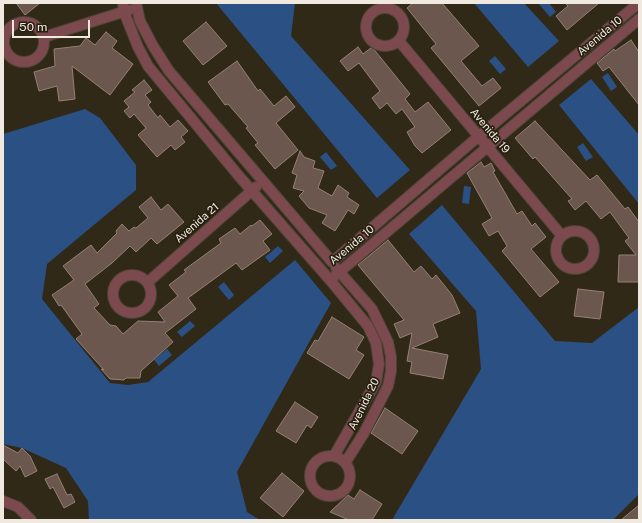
<!DOCTYPE html>
<style>
body{margin:0}
#map{position:relative;width:642px;height:523px;overflow:hidden;background:#312918;font-family:"Public Sans",sans-serif}
canvas{display:block}
.frame{position:absolute;inset:0;border:4px solid #efe9df;pointer-events:none}
.scale{position:absolute;left:12px;top:20px;width:78px;height:18px;box-sizing:border-box;border:2px solid #efe9df;border-top:0;padding-left:5px;font-size:12px;line-height:14px;white-space:nowrap;color:#efe9df;-webkit-text-stroke:3px #271f0f;paint-order:stroke}
</style>
<div id="map">
<canvas width="642" height="523"></canvas>
<div class="frame"></div>
<div class="scale">50 m</div>
</div>
<script>
const ctx = document.querySelector('canvas').getContext('2d');
ctx.lineJoin = 'round';
function fillPath(path, color) {
  ctx.fillStyle = color;
  ctx.fill(path, 'evenodd');
}
function toPath(rows) {
  const path = new Path2D();
  for (const r of rows) {
    if (r.length === 3) {
      path.moveTo(r[0] + r[2], r[1]);
      path.arc(r[0], r[1], r[2], 0, 2 * Math.PI);
      continue;
    }
    path.moveTo(r[0], r[1]);
    for (let i = 2; i < r.length; i += 2) path.lineTo(r[i], r[i + 1]);
  }
  return path;
}
function stroke(path, color, width, dash) {
  ctx.strokeStyle = color;
  ctx.lineWidth = width;
  ctx.lineCap = dash ? 'butt' : 'round';
  ctx.setLineDash(dash || []);
  ctx.stroke(path);
}
function drawText(font, color, halo, rows, align = 'center') {
  ctx.font = font + ' "Public Sans",sans-serif';
  ctx.lineWidth = 3.5;
  ctx.setLineDash([]);
  ctx.textBaseline = 'middle';
  ctx.strokeStyle = halo;
  ctx.fillStyle = color;
  for (const [text, x, y, turn = 0] of rows) {
    ctx.save();
    ctx.translate(x, y);
    ctx.rotate((+turn || 0) * Math.PI / 180);
    ctx.textAlign = isNaN(turn) ? turn : align;
    if (halo) ctx.strokeText(text, 0, 0);
    ctx.fillText(text, 0, 0);
    ctx.restore();
  }
}
const water = toPath([
 [216,3,295,3,291,36,410,170,377,198],
 [474,3,524,3,559,41,528,67],
 [540,3,549,3,556,12,550,17,539,4],
 [495,56,506,69,500,74,489,61],
 [608,73,617,87,611,91,602,77],
 [591,79,639,135,639,204,559,105],
 [85,109,100,118,136,165,136,190,47,264,42,299,110,383,128,385,148,382,295,260,331,303,237,472,247,512,260,520,89,520,88,501,66,468,22,448,3,444,3,134],
 [583,143,593,157,586,161,577,147],
 [326,152,337,166,331,170,320,157],
 [464,186,471,187,469,204,462,203],
 [442,205,555,341,592,343,639,307,639,494,613,520,392,520,481,369,476,311,409,234],
 [278,246,283,251,270,263,265,257],
 [224,282,234,295,229,300,218,287],
 [190,321,195,326,182,337,177,332],
 [167,349,172,355,159,366,154,360]
]);
const building = toPath([
 [16,3,40,3,25,15,16,3],
 [413,3,442,3,479,46,461,61,482,86,493,78,501,88,479,106,431,48,436,44,407,8,413,3],
 [565,3,599,3,567,30,556,16,568,6,565,3],
 [206,22,227,46,203,65,183,41,206,22],
 [106,32,117,41,112,48,133,64,110,95,72,66,75,99,59,101,57,86,39,91,34,72,55,66,54,49,80,46,86,38,95,45,106,32],
 [631,40,639,52,639,105,609,67,603,71,597,63,614,49,615,51,631,40],
 [358,47,363,54,372,47,410,94,405,99,415,112,428,102,451,130,422,153,415,146,407,132,415,127,402,109,396,114,387,103,380,109,372,98,380,91,359,63,348,71,340,61,358,47],
 [237,61,258,91,260,89,274,106,286,96,295,107,276,123,298,150,275,169,255,145,258,143,246,128,248,127,228,104,225,105,208,82,237,61],
 [144,80,152,90,145,95,151,102,148,105,158,118,160,115,170,127,178,120,188,131,181,137,185,142,175,150,171,145,157,157,138,135,146,128,134,114,130,118,124,111,129,107,124,101,135,92,132,90,144,80],
 [535,121,590,180,597,175,625,209,628,207,639,222,639,282,618,282,619,255,636,255,625,241,629,238,610,212,601,219,586,201,575,210,568,201,572,199,535,157,533,159,515,138,535,121],
 [300,151,304,157,315,161,313,168,324,171,318,188,332,196,338,185,349,193,347,197,359,205,354,214,348,210,335,231,322,223,327,215,309,208,299,196,304,191,293,188,297,175,292,173,300,151],
 [481,162,484,167,491,163,495,171,493,172,517,214,522,211,532,226,535,223,546,237,531,249,559,282,540,297,502,251,507,246,498,231,489,236,482,224,492,218,467,173,481,162],
 [151,197,161,210,168,204,184,222,157,244,151,238,136,252,130,246,112,263,85,284,99,304,94,308,110,325,116,326,123,334,138,321,165,322,158,312,178,296,169,285,186,272,184,270,221,243,219,239,235,228,240,234,251,225,252,226,260,220,272,234,263,241,270,250,242,270,236,263,188,298,196,309,165,333,173,342,141,371,140,378,126,378,124,380,110,379,101,369,104,370,76,339,82,334,61,305,59,306,52,295,74,280,63,266,91,245,97,253,117,233,116,231,122,224,129,231,134,227,136,228,148,218,139,207,151,197],
 [388,240,414,272,421,266,432,279,436,275,452,295,460,313,433,324,438,337,412,348,448,355,443,379,410,373,412,362,407,361,412,333,400,338,394,324,404,320,358,265,388,240],
 [578,289,604,292,600,319,574,316,578,289],
 [332,317,364,337,356,350,364,355,349,379,307,353,315,340,318,341,332,317],
 [295,402,318,417,311,428,307,425,296,443,276,431,295,402],
 [385,408,418,431,402,454,371,433,385,408],
 [3,445,18,453,22,448,30,456,37,471,25,477,20,466,16,471,3,459,3,445],
 [282,473,304,491,283,517,260,498,282,473],
 [57,474,67,495,71,494,75,502,64,508,53,487,50,489,45,479,57,474],
 [360,490,382,504,372,520,349,520,330,512,348,495,354,499,360,490],
 [639,505,639,520,621,520,639,505]
]);
const minor = toPath([
 [123,3,124,12,138,47,148,66,238,175,330,280,639,19],
 [136,3,140,21,153,46,169,71,332,262,479,136,639,3],
 [385,27,19],
 [24,42,20],
 [44,37,129,10],
 [399,41,562,236],
 [575,250,19],
 [336,268,372,309,388,342,391,357,391,371,388,386,364,433,345,463],
 [132,294,19],
 [330,280,368,326,376,343,379,364,376,382,334,456],
 [148,282,256,187],
 [330,476,20],
 [3,501,18,507,31,520]
]);
const streetNames = [
 ["Avenida 10",600,36,-40],
 ["Avenida 19",490,131,50],
 ["Avenida 21",197,223,-41],
 ["Avenida 10",352,245,-40],
 ["Avenida 20",364,404,-64]
];
fillPath(water, '#2b5083');
fillPath(building, '#6b574d');
stroke(building, '#958075', 1);
stroke(minor, '#4c4434', 12);
stroke(minor, '#7c494f', 10);
drawText('11px', '#efe9df', '#271f0f', streetNames);
</script>
